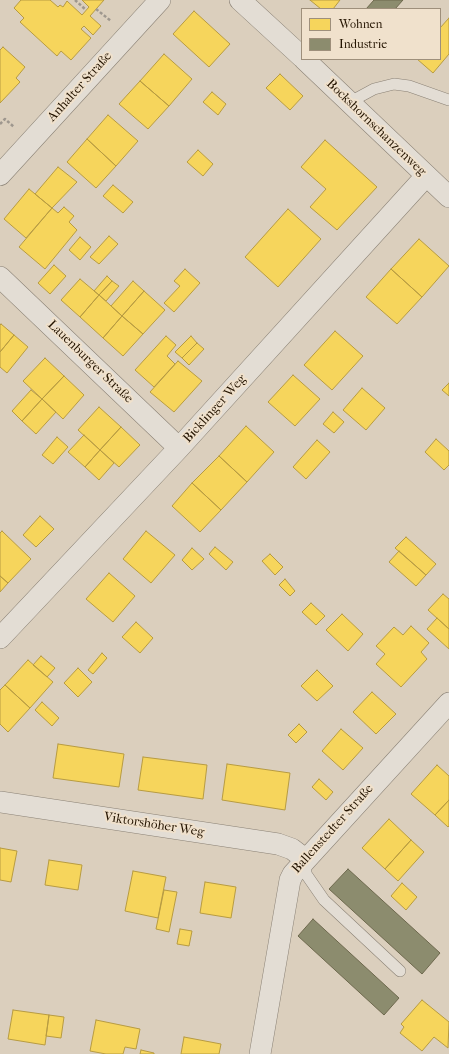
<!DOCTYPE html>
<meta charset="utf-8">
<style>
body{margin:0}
#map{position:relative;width:449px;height:1054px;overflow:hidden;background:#dbcfbd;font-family:"IM FELL French Canon",serif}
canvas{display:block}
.legend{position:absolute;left:301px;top:8px;width:140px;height:52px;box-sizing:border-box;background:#f0e1cc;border:1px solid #9e8f7b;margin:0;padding:5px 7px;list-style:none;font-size:12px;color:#241401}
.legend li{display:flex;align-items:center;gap:8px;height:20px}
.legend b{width:20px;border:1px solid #9e8f7b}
</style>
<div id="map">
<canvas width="449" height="1054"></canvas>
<ul class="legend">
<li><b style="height:11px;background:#f6d55c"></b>Wohnen</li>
<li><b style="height:11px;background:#8c8c6e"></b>Industrie</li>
</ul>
</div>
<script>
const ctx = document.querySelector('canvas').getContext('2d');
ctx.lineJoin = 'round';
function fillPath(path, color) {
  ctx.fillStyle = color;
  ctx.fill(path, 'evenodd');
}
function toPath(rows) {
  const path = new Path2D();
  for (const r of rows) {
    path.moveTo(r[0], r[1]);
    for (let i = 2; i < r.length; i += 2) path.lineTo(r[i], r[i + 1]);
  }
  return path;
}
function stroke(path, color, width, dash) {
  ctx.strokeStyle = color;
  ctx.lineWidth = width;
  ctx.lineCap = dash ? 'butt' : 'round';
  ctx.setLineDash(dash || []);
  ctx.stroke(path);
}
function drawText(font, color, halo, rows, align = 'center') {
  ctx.font = font + ' "IM FELL French Canon",serif';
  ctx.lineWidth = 4;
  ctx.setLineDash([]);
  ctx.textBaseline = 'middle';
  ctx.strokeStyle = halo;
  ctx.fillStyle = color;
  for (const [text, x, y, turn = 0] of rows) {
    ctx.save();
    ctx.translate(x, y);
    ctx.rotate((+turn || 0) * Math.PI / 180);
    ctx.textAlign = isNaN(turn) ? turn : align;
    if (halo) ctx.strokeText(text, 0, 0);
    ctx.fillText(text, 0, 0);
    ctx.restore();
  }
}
const homes = toPath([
 [21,0,50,0,58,7,60,5,63,7,67,1,82,15,89,7,82,0,104,0,90,16,101,26,93,35,84,26,81,29,91,38,71,60,61,51,57,56,20,22,24,18,14,8,21,0],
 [310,0,340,0,333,9,321,9,310,0],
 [194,11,230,44,209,67,173,34,194,11],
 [449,18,449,54,433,73,417,59,440,59,440,28,449,18],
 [3,47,25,67,16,78,20,82,0,103,0,50,3,47],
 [164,54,192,79,169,106,140,81,164,54],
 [280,74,303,96,290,110,266,88,280,74],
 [140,81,169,106,148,129,119,104,140,81],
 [212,92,226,104,218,115,203,102,212,92],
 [108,115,138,141,116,166,87,139,108,115],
 [87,139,116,166,96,188,67,162,87,139],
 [325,140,377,187,337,230,310,207,326,189,301,167,325,140],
 [198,150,213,164,203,176,187,162,198,150],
 [58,167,77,182,52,208,35,194,58,167],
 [113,185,133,202,123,213,103,196,113,185],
 [29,189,52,208,26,238,4,219,29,189],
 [64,207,74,216,69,222,77,230,45,269,19,247,52,208,58,213,64,207],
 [288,209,321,239,278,287,245,257,288,209],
 [109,236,118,244,99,264,90,257,109,236],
 [80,237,91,247,80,260,69,250,80,237],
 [419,239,449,266,422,297,391,269,419,239],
 [54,265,66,276,50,294,38,283,54,265],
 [185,269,200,283,174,312,164,303,180,286,174,281,185,269],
 [391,269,422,297,397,324,366,297,391,269],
 [107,276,112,281,99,295,94,291,107,276],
 [80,279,99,295,80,317,61,300,80,279],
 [112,281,119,286,106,301,99,295,112,281],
 [133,281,144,291,122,316,111,306,133,281],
 [144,291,165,310,143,334,122,316,144,291],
 [99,295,122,316,103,338,80,317,99,295],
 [122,316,143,334,123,356,103,338,122,316],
 [1,324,14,335,0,352,0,325,1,324],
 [335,331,363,356,332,390,304,365,335,331],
 [14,335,28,347,7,373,0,367,0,352,14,335],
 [166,336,176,345,167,356,175,364,154,387,135,370,166,336],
 [191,336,197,343,182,358,175,352,191,336],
 [197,343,204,349,189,365,182,358,197,343],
 [45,358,64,376,42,399,23,381,45,358],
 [178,361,202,381,174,412,150,392,178,361],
 [293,375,320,399,295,426,268,402,293,375],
 [64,376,84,395,63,419,42,399,64,376],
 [449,383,449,396,442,390,449,383],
 [362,388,385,408,366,430,343,410,362,388],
 [31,390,42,399,22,421,12,411,31,390],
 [42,399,56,412,36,434,22,421,42,399],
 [99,407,121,427,100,450,78,430,99,407],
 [333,412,344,422,334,433,323,424,333,412],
 [246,426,274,452,247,482,219,456,246,426],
 [121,427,140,445,119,467,100,450,121,427],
 [84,435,100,450,85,467,68,452,84,435],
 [57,437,68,447,53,464,42,455,57,437],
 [436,439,449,451,449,465,444,470,425,452,436,439],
 [317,440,330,452,306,479,293,467,317,440],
 [100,450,114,463,99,480,85,467,100,450],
 [219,456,247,482,221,510,192,483,219,456],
 [192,483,221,510,200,532,172,506,192,483],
 [40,516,54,529,36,547,23,535,40,516],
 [2,531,31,559,8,583,0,576,0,533,2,531],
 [146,531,175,555,151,583,123,559,146,531],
 [406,537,436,564,426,575,395,548,406,537],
 [215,547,233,562,226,570,209,554,215,547],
 [192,548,204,559,192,570,182,560,192,548],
 [399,551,426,575,416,586,389,562,399,551],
 [270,554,283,567,275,575,262,561,270,554],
 [109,573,135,596,113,622,86,599,109,573],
 [0,576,8,583,0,592,0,576],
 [285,579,295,591,290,596,279,585,285,579],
 [443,594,449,599,449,629,428,610,443,594],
 [311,603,325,616,316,625,302,612,311,603],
 [342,614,363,634,348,651,326,630,342,614],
 [437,618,449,629,449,649,427,629,437,618],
 [136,622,153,638,140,653,122,637,136,622],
 [411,626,429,643,421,652,427,659,401,687,376,664,385,654,376,646,394,627,403,635,411,626],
 [102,653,107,658,93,674,88,670,102,653],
 [41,656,55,668,47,677,33,665,41,656],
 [28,660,53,682,30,708,5,685,28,660],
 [78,668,92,682,78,697,64,683,78,668],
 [317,670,333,686,317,701,301,686,317,670],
 [5,685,30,708,8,732,0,724,0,690,5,685],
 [372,692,396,714,376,734,353,712,372,692],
 [42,702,59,718,52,726,35,710,42,702],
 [299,724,307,732,296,743,288,735,299,724],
 [341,729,363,748,343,770,322,751,341,729],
 [58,744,124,754,119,787,53,778,58,744],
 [143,757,207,765,203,799,138,790,143,757],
 [227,764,290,773,285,810,222,800,227,764],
 [437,765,449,776,449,800,435,815,411,794,437,765],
 [319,779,333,792,326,800,312,787,319,779],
 [449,800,449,826,448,827,435,815,449,800],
 [389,819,411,840,385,869,362,848,389,819],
 [411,840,424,852,398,881,385,869,411,840],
 [0,848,17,851,11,882,0,880,0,848],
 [49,860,82,865,78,890,45,885,49,860],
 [133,871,166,877,158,918,125,911,133,871],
 [205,882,236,887,231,918,200,913,205,882],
 [402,883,417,897,406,910,391,896,402,883],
 [164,890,177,892,169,932,156,929,164,890],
 [180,929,192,931,189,946,177,944,180,929],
 [422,1000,449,1022,448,1048,434,1037,422,1051,400,1033,404,1027,401,1024,422,1000],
 [13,1010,49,1015,45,1045,8,1039,13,1010],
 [49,1015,64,1017,61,1038,46,1036,49,1015],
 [96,1020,140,1029,136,1049,125,1047,123,1054,106,1054,90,1051,96,1020],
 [184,1037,221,1044,219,1054,181,1054,184,1037],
 [141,1050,154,1053,154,1054,140,1054,141,1050]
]);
const industry = toPath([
 [374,0,403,0,395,9,366,9,374,0],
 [348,869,440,953,422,974,329,889,348,869],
 [313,919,399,998,384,1015,298,936,313,919]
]);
const path = toPath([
 [75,0,86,10],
 [96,9,111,21],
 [0,124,5,119,14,127]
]);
const lane = toPath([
 [350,102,374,89,394,84,409,86,449,100],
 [305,860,306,874,324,900,400,971]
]);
const street = toPath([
 [240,0,302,57],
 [304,59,449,197],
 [0,175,160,0],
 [0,277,179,448],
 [0,638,179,448,426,176],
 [0,802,278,844,292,849,305,859],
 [260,1054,290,880,293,874,449,703]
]);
const streetNames = [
 ["Anhalter Straße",80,87,-48],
 ["Bockshornschanzenweg",376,128,44],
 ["Lauenburger Straße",90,362,44],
 ["Bicklinger Weg",215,409,-48],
 ["Viktorshöher Weg",154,825,9],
 ["Ballenstedter Straße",333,829,-48]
];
fillPath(homes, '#f6d55c');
stroke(homes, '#b79b41', 1);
fillPath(industry, '#8c8c6e');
stroke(industry, '#6d684d', 1);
stroke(lane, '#8a8175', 12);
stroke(street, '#8a8175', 22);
stroke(path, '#9e978e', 2.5, [3, 2]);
stroke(lane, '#e3ddd4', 11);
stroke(street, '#e3ddd4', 21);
drawText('13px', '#241401', '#f0e1cc', streetNames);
</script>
